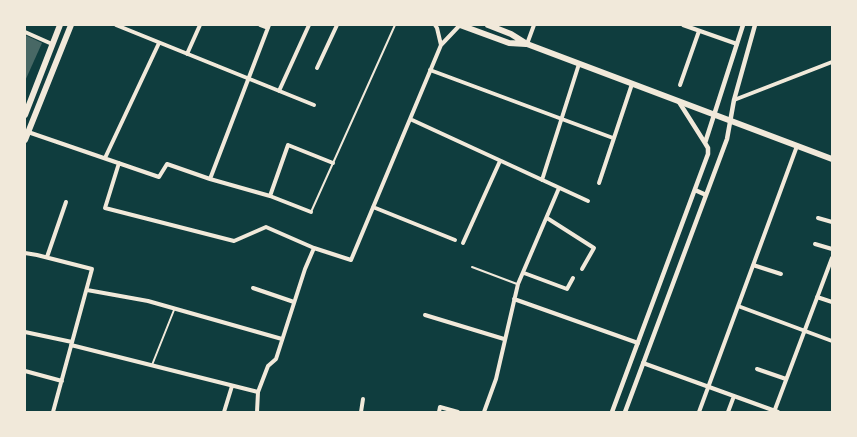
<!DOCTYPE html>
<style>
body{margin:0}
#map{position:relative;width:857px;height:437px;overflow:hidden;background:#0f3d3e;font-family:"Noto Sans",sans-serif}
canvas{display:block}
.frame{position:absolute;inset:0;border:26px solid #f1e9da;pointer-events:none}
</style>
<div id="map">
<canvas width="857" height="437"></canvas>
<div class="frame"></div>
</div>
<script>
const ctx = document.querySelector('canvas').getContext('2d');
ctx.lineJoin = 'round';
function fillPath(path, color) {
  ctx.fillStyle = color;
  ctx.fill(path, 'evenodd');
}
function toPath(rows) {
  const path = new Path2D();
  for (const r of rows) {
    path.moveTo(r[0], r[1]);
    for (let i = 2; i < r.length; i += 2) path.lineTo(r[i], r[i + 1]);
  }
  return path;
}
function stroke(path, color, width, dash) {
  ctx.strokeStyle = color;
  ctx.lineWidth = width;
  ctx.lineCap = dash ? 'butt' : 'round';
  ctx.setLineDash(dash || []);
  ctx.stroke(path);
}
const building = toPath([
 [25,35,42,43,25,81]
]);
const service = toPath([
 [311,212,395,25],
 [472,267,517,284],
 [152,365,174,310]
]);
const minor = toPath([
 [116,25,314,105],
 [260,25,268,28],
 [683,25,737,44],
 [25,32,52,44],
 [527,44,534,25],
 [441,45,460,25],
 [187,54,200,25],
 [317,68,337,25],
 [430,70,613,138],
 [680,85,699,31],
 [279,91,309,25],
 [734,100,832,62],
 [410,119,588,201],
 [28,132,159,177,167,164,210,179,270,196,311,212],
 [105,158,159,43],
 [119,163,105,208,234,241,266,227,314,248,351,260,441,45,437,28,435,25],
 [210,179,269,25],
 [542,180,579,64],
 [599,183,632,84],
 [270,196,288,145,333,163],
 [373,207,455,240],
 [547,218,594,248,582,269],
 [818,218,832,222],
 [463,243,500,161],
 [815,244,832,249],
 [25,253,37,255,92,269,53,412],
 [47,257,66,202],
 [753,265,781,274],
 [524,273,567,289,573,278],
 [253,288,294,302],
 [87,290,148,301,282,339],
 [817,297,832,302],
 [514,299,638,343],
 [738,306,832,341],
 [425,315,504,339],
 [25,332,72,342],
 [71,345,258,392],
 [643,363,778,412],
 [757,369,786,379],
 [25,371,62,381],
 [224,412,232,386],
 [257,412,258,392,268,366,276,359,305,269,314,248],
 [361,412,363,399],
 [439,412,440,407,458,412],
 [484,412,496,379,518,284,559,188],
 [699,412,797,146],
 [728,412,734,396],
 [774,412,832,258]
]);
const tertiary = toPath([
 [705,143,743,25],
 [695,190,706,195],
 [612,412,708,154,708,148,705,143,679,102],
 [625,412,727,139,734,100,755,25]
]);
const primary = toPath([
 [460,25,509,43,526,44],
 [488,25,511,34,527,44,832,159],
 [25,115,60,25],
 [25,140,71,25]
]);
fillPath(building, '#486865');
stroke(service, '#f1e9da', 2);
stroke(minor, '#f1e9da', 4);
stroke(tertiary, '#f1e9da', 4.5);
stroke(primary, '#f1e9da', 6);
</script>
